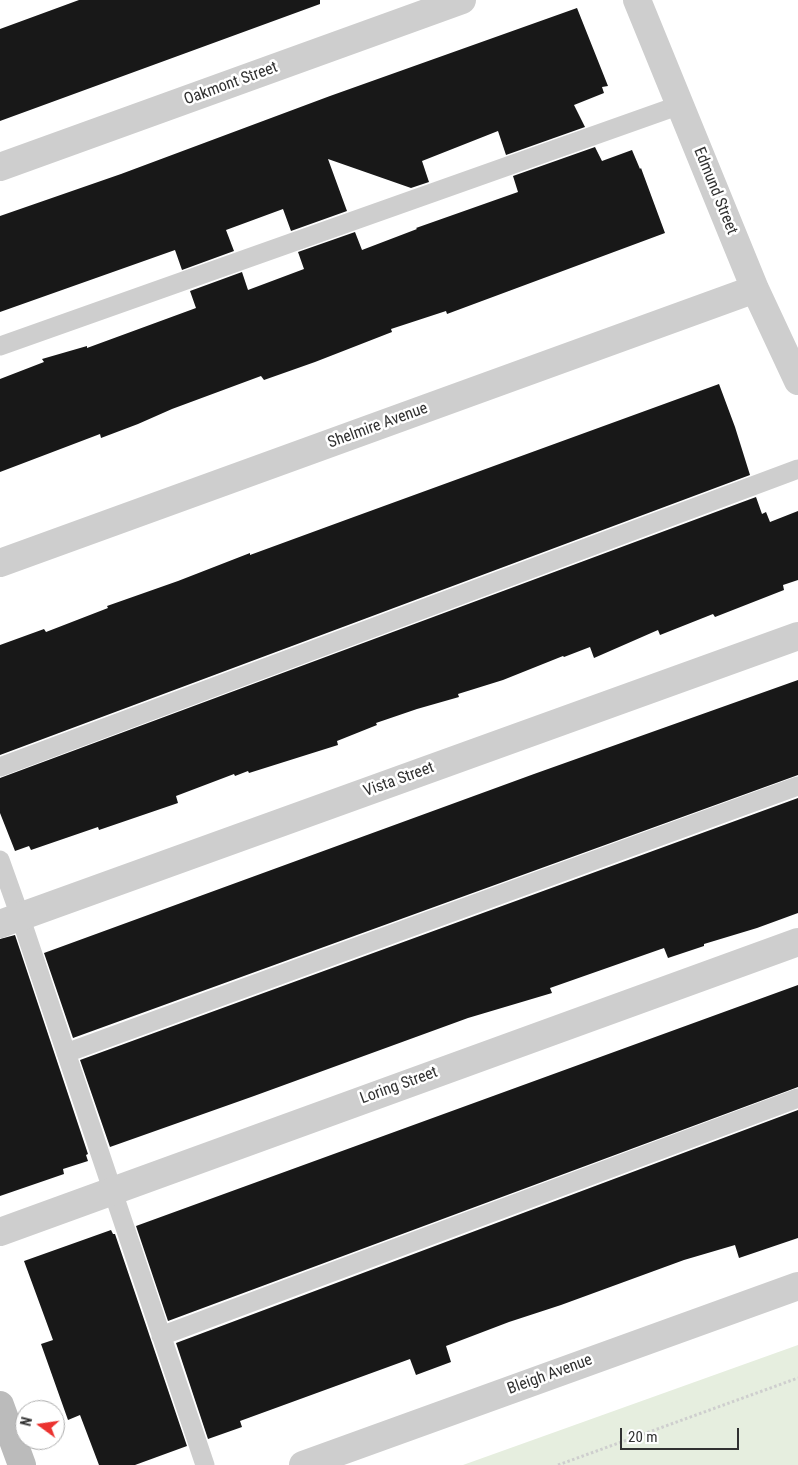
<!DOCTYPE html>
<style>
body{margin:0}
#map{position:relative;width:798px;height:1465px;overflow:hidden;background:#fff;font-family:"Roboto Condensed",sans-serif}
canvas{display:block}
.north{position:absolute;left:15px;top:1400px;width:50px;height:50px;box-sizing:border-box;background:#fff;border:1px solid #adadad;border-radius:50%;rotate:284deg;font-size:14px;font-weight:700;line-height:20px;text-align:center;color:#313131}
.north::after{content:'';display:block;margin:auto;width:18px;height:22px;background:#eb322f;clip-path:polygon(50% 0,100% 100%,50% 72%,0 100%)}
.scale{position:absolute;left:620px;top:1428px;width:119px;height:22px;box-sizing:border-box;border:2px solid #313131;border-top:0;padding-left:6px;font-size:15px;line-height:18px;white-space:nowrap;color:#313131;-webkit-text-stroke:4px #fff;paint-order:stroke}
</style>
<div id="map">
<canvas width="798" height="1465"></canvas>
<div class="north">N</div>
<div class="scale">20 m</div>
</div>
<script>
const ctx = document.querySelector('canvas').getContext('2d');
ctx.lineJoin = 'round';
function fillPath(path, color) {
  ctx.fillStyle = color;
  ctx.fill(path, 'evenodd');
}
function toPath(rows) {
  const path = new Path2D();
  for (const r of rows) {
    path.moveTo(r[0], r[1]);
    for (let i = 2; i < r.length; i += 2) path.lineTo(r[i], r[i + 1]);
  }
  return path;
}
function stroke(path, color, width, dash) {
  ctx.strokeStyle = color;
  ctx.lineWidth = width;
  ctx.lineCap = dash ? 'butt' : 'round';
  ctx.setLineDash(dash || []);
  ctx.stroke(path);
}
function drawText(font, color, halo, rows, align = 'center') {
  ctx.font = font + ' "Roboto Condensed",sans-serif';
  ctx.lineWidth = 5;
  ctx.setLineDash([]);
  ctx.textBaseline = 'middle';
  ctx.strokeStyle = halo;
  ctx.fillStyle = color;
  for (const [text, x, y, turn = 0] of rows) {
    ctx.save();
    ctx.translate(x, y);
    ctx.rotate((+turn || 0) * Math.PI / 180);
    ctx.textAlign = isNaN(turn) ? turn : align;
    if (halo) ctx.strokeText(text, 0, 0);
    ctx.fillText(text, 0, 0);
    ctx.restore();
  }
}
const green = toPath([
 [798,1345,798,1465,463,1465]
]);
const building = toPath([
 [79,0,320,0,320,4,0,121,0,29],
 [577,8,608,86,602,87,604,93,574,105,585,127,506,155,498,131,422,161,429,182,411,188,328,159,347,211,291,231,283,209,226,230,234,251,182,270,175,250,0,312,0,216,121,174,330,96],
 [595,147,602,161,632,150,640,169,641,168,665,233,447,314,446,311,391,329,392,332,315,362,264,380,261,376,172,409,138,424,101,438,100,434,0,472,0,379,44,362,42,359,87,346,87,348,196,308,190,291,242,272,248,290,304,269,298,252,355,232,362,250,417,229,416,228,518,192,513,176],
 [719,384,735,427,750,475,0,755,0,645,44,629,46,632,108,608,107,606,178,581,250,553,250,555,351,518],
 [756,497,762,514,766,512,770,522,798,511,798,580,783,585,784,590,715,617,713,614,660,635,658,630,594,658,590,647,564,657,563,656,503,680,458,694,459,697,417,709,376,723,377,725,337,741,338,745,249,773,248,771,235,776,234,774,176,796,178,803,99,830,98,827,31,850,29,846,15,851,0,813,0,778],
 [798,680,798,775,73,1038,44,953,534,774],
 [798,798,798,913,757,928,704,944,704,946,668,958,664,948,550,988,552,993,468,1018,254,1096,110,1147,80,1060],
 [15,935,88,1154,86,1155,88,1161,63,1169,64,1174,0,1196,0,939],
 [798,985,798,1087,168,1321,136,1226],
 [798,1110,798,1238,739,1258,735,1245,684,1260,561,1305,509,1322,446,1346,451,1362,416,1375,410,1359,240,1421,242,1427,208,1439,176,1343],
 [111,1230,113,1234,115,1234,187,1446,135,1465,99,1465,80,1415,68,1420,41,1344,53,1340,24,1261]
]);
const path = toPath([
 [558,1465,798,1378]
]);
const lane = toPath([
 [0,346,680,105],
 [0,767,798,469],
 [0,860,20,916,205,1465],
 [66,1053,798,786],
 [161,1336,798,1098]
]);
const street = toPath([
 [637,0,755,289,798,381],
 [0,167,462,0],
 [0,563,755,289],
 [0,924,798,636],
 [0,1232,798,942],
 [303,1465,798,1286]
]);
const secondary = toPath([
 [0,1405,22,1465]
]);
const streetNames = [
 ["Oakmont Street",231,84,-20],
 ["Edmund Street",715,191,68],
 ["Shelmire Avenue",378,426,-20],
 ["Vista Street",399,780,-20],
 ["Loring Street",399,1086,-20],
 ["Bleigh Avenue",550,1375,-20]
];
fillPath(green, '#e6eedf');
fillPath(building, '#181818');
stroke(path, '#cecece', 3, [2.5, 2.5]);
stroke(lane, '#cecece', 19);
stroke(street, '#cecece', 28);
stroke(secondary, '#bbb', 28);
drawText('16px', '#313131', '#fff', streetNames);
</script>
